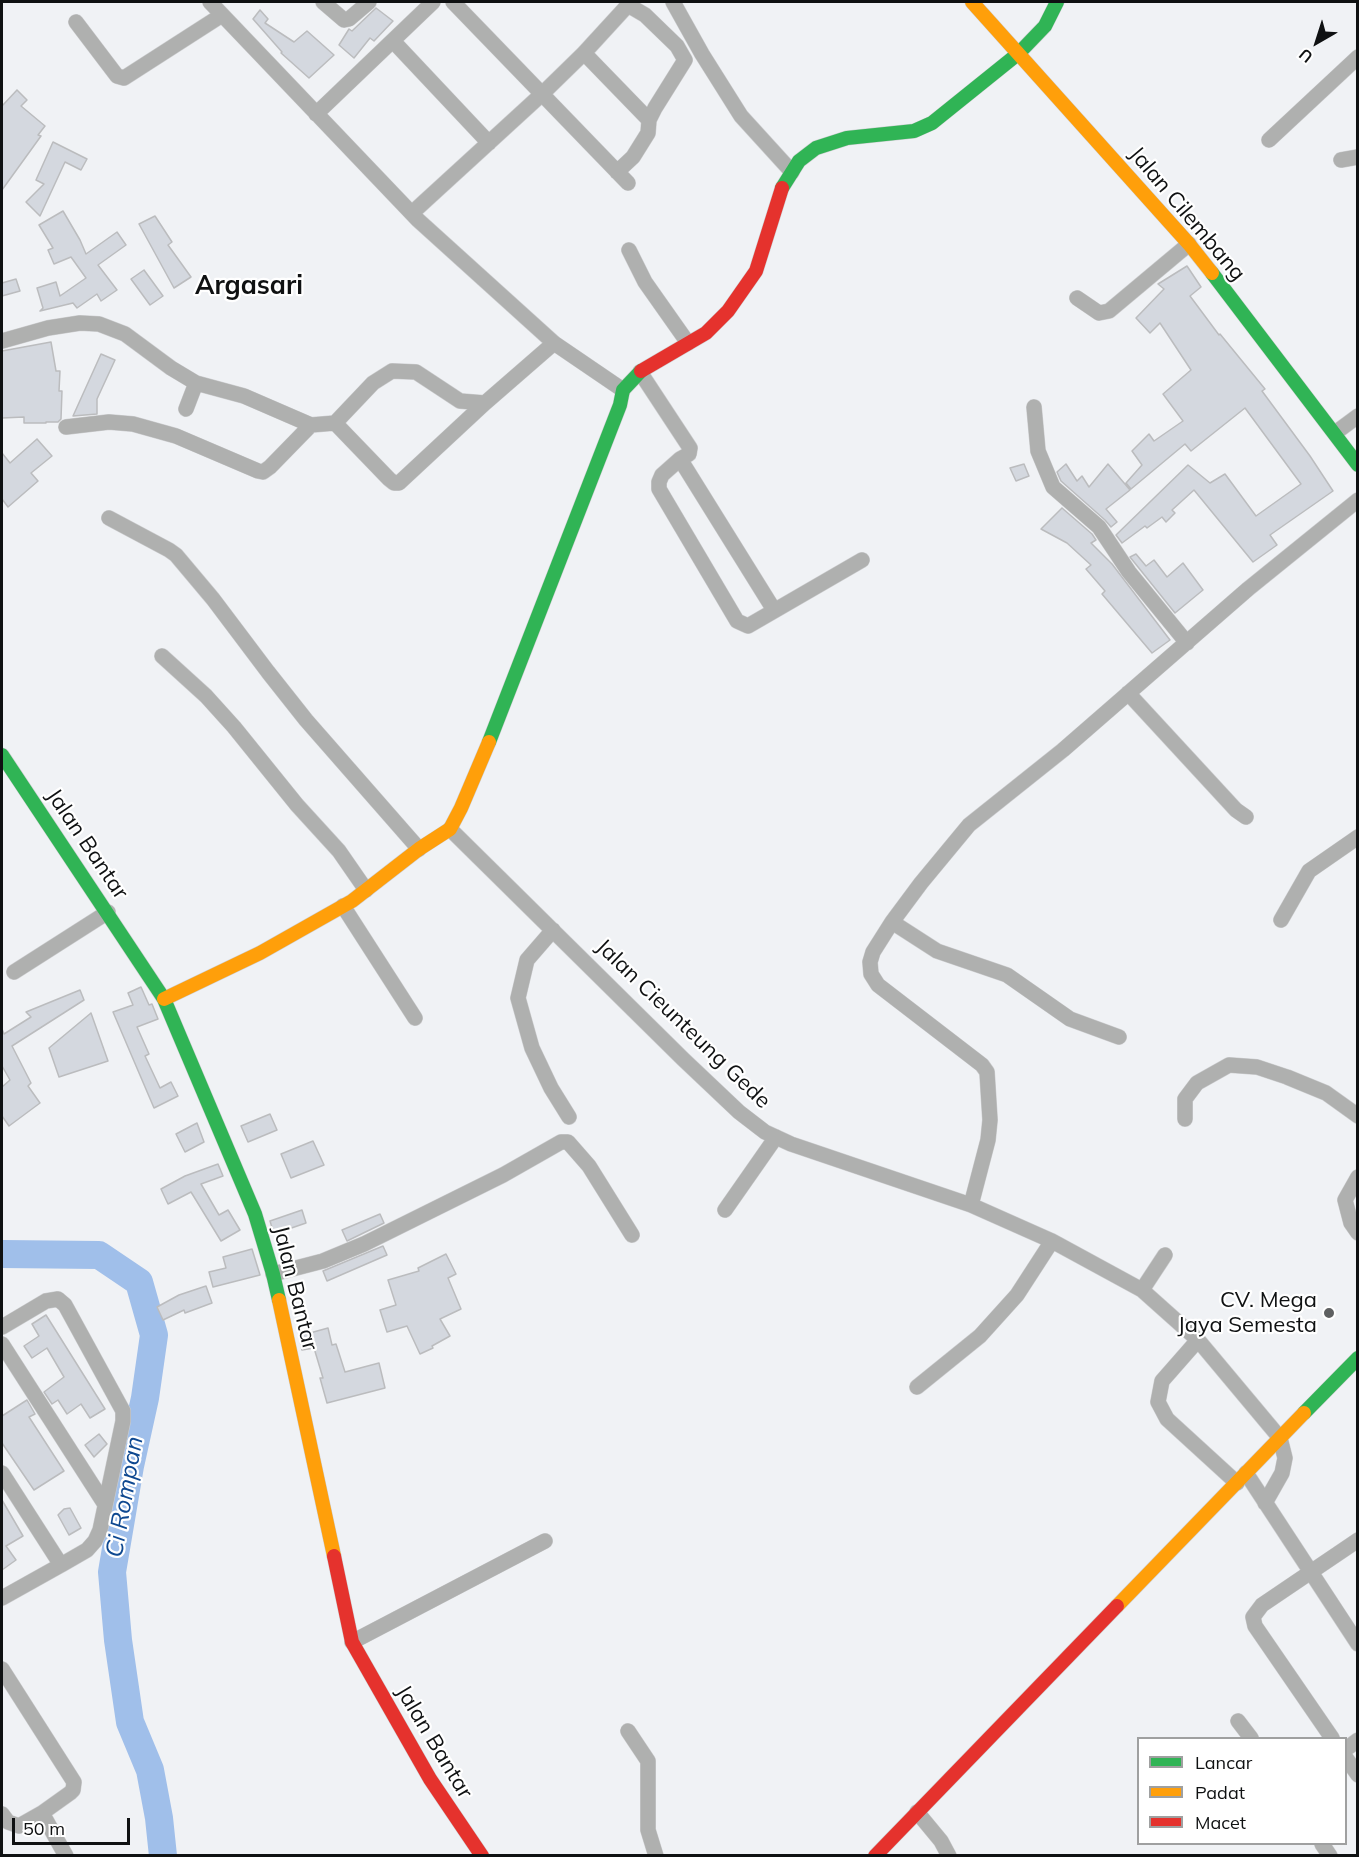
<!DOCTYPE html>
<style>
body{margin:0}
#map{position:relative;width:1359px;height:1857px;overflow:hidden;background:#f0f2f5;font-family:Mulish,sans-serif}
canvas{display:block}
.frame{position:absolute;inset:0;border:3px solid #0f1112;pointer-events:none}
.legend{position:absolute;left:1137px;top:1737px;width:210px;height:108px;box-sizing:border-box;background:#fff;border:2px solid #9fa0a0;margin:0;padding:8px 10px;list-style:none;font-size:18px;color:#0f1112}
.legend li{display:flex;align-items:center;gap:12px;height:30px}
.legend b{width:30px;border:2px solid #9fa0a0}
.north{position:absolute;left:1287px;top:12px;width:60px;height:60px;-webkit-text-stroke:4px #fff;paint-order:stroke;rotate:219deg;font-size:16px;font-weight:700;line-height:24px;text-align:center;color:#0f1112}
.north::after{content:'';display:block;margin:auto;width:21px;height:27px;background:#0f1112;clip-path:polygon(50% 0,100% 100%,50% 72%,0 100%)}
.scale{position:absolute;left:12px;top:1818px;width:118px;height:27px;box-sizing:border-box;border:3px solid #0f1112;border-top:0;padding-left:8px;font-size:18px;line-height:21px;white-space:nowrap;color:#0f1112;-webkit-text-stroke:4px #fff;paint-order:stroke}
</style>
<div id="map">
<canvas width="1359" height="1857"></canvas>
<div class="frame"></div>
<ul class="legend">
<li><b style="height:8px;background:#30b455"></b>Lancar</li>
<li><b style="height:8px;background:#ff9f0a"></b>Padat</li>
<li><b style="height:8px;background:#e5322d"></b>Macet</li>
</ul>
<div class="north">U</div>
<div class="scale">50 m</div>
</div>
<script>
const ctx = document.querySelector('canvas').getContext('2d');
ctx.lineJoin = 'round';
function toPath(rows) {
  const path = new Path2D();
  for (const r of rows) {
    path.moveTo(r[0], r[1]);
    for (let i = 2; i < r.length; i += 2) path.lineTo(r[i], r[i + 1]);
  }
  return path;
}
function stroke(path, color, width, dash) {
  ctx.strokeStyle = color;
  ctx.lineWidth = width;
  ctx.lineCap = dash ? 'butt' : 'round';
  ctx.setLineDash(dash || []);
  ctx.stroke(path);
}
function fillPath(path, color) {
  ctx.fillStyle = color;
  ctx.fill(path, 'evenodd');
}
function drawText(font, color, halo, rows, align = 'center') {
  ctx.font = font + ' Mulish,sans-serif';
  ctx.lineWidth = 4.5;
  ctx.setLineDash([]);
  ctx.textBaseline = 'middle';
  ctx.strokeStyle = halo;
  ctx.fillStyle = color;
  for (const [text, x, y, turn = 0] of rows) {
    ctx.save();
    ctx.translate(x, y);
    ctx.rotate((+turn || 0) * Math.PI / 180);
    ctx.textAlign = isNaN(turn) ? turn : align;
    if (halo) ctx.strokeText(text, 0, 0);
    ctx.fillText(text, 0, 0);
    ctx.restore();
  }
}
const river = toPath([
 [2,1254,99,1255,139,1282,154,1335,145,1398,130,1466,112,1572,118,1640,130,1722,150,1770,159,1818,163,1856]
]);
const building = toPath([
 [376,8,393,21,374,41,370,38,354,58,339,45,349,29,352,31,376,8],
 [260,10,268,19,265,23,294,42,307,31,334,55,309,78,281,53,282,52,253,19,260,10],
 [17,90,27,100,21,106,45,126,38,135,41,136,2,190,2,106,17,90],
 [53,142,87,159,81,170,65,162,40,216,26,202,44,184,36,180,53,142],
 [63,211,80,240,86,254,117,232,126,245,98,265,117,290,101,301,97,294,77,308,73,303,40,311,43,308,37,288,56,282,60,296,86,278,71,257,54,264,48,250,53,248,39,225,63,211],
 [155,216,172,242,168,245,191,277,174,288,139,224,155,216],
 [1187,266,1201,287,1190,296,1219,335,1220,334,1265,389,1262,391,1310,456,1333,491,1270,535,1277,545,1253,562,1194,490,1172,510,1175,513,1166,522,1162,517,1147,528,1145,526,1122,543,1116,535,1188,465,1210,483,1225,474,1256,516,1301,484,1245,408,1191,451,1185,444,1131,489,1126,483,1142,465,1132,451,1149,434,1154,441,1183,421,1163,394,1191,370,1160,323,1150,333,1136,318,1164,289,1158,284,1187,266],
 [144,270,163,296,150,305,131,279,144,270],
 [16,279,20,291,2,296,2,283,16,279],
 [51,342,56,371,60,371,59,391,62,391,61,419,58,422,46,422,46,423,24,423,24,417,2,418,2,351,51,342],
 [101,354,115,360,97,399,97,414,73,416,101,354],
 [37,439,52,456,31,473,38,481,8,507,2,499,2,453,10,463,37,439],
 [1024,464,1029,476,1016,481,1010,468,1024,464],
 [1066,464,1077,481,1082,476,1089,487,1108,464,1130,490,1106,509,1117,522,1111,527,1105,520,1061,481,1057,472,1066,464],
 [1062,508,1092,534,1096,540,1091,543,1112,564,1170,640,1152,653,1102,594,1105,591,1086,569,1091,565,1067,543,1041,529,1062,508],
 [1136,554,1146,566,1154,560,1167,577,1183,563,1203,590,1175,613,1130,557,1136,554],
 [141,987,149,1005,152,1004,158,1019,137,1027,149,1054,145,1056,160,1088,171,1082,178,1096,154,1108,113,1012,133,1005,128,993,141,987],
 [80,990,84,1000,12,1046,31,1083,28,1086,40,1103,9,1126,2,1116,2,1087,10,1080,2,1066,2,1029,4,1034,31,1017,26,1012,80,990],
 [91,1013,108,1061,59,1077,49,1048,91,1013],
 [270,1114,277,1130,248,1142,241,1126,270,1114],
 [197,1123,204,1142,185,1152,176,1134,197,1123],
 [313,1141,324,1165,291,1178,281,1154,313,1141],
 [218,1164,223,1176,201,1184,219,1215,228,1210,240,1230,221,1241,191,1192,168,1204,161,1189,185,1176,218,1164],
 [302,1210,306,1223,274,1234,270,1221,302,1210],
 [380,1214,384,1223,347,1241,342,1230,380,1214],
 [383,1246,387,1255,327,1281,323,1271,383,1246],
 [252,1249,260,1275,213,1287,209,1272,226,1268,223,1257,252,1249],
 [446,1254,456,1274,448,1278,461,1309,440,1319,450,1336,432,1346,433,1348,420,1354,407,1326,387,1332,380,1310,396,1305,388,1280,419,1271,418,1268,446,1254],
 [206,1286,212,1303,185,1313,184,1310,163,1320,157,1307,179,1295,206,1286],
 [46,1315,105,1409,90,1418,81,1404,67,1414,58,1400,52,1404,44,1392,64,1377,47,1348,32,1358,24,1346,39,1336,32,1324,46,1315],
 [328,1328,332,1345,336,1344,345,1372,379,1363,385,1388,327,1403,320,1378,323,1378,314,1348,302,1350,299,1336,328,1328],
 [27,1400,35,1414,29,1417,64,1471,34,1490,2,1443,2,1416,27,1400],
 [99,1434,107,1444,94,1457,85,1445,99,1434],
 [2,1500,23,1536,6,1546,16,1560,2,1570,2,1500],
 [70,1508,81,1528,69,1535,58,1515,64,1509,70,1508]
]);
const street = toPath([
 [210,2,418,220,554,343,623,390],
 [323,2,344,20,349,19,369,2],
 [453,2,628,183],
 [673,2,702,54,741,116,792,172],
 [76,22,117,76,124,78,222,15],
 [393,41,489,143],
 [584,53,649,120],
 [316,114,433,2],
 [1269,140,1358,57],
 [1341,160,1358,157],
 [412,213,542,94,584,53,628,5,645,15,677,46,685,60,655,108,649,120,648,133,633,157,617,172],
 [629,250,645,282,688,343],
 [1077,298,1099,313,1109,311,1189,244],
 [2,341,48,328,80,323,99,324,125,334,171,368,196,383,244,396,311,425,335,423,373,383,392,371,416,372,460,401,485,403,554,343],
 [640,372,690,448,689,454,680,459,662,475,659,482,659,489,737,621,748,626,862,560],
 [1034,407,1038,451,1053,487,1099,527,1129,572,1187,643],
 [186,409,196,383],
 [335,423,389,479,394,483,399,483,485,403],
 [66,427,109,422,133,424,176,436,258,471,263,472,270,467,311,425],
 [1335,433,1358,416],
 [680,459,774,610],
 [109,518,169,550,176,555,213,599,268,672,306,720,419,849],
 [162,656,206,696,234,727,297,805,339,851,366,890],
 [1128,693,1236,810,1246,817],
 [450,829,683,1059,739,1112,765,1132,791,1144,971,1205,1052,1241,1142,1290,1198,1340,1280,1438,1285,1458,1282,1473,1265,1503],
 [343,906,415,1018],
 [1281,920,1309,871,1358,837],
 [892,922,937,951,1007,975,1070,1019,1119,1037],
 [553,930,527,960,518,998,532,1048,551,1088,569,1117],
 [14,972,108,912],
 [1185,1119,1185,1099,1197,1083,1229,1065,1257,1067,1287,1077,1326,1093,1358,1116],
 [1358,1177,1345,1200,1351,1223,1358,1233],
 [971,1205,988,1140,990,1120,987,1072,982,1065,878,985,871,974,870,962,873,952,892,922,921,883,969,825,1063,750,1248,589,1358,500],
 [725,1210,776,1137],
 [273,1274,323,1261,364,1244,503,1175,561,1142,568,1142,589,1166,632,1235],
 [1142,1290,1165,1255],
 [2,1327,46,1301,58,1299,65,1305,123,1411,123,1421,100,1530,95,1541,87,1550,61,1565],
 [1198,1340,1162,1381,1158,1402,1167,1419,1237,1483],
 [2,1344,104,1503],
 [917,1387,980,1336,1017,1295,1052,1241],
 [2,1473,61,1565,2,1598],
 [1246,1473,1358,1644],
 [352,1642,545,1541],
 [2,1669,74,1782,73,1790,70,1793,42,1813,66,1856],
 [1238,1721,1251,1738],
 [628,1731,648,1761,648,1830,656,1856],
 [1332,1738,1255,1626,1253,1617,1262,1605,1358,1540],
 [1346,1749,1358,1740],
 [1346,1758,1358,1775],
 [917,1812,941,1841,949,1856],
 [2,1814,8,1822,19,1826,42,1813],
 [1322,1844,1330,1856]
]);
const fast = toPath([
 [782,188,799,161,816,148,847,138,914,131,932,123,1019,53,1045,26,1057,2],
 [1212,273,1358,465],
 [489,742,620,405,623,390,641,371],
 [2,755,164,999,255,1214,273,1274,279,1300],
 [1304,1413,1358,1358]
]);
const slow = toPath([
 [972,2,1189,244,1212,273],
 [164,999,260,953,352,901,419,849,450,829,461,808,489,742],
 [279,1300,334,1556],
 [1117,1606,1304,1413]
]);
const jam = toPath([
 [641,371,706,333,728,311,756,271,782,188],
 [334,1556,352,1642,430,1779,482,1856],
 [875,1856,1117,1606]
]);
const markers = [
 [1329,1313,6,"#5e6061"]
];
const streetNames = [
 ["Jalan Cilembang",1187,214,50],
 ["Jalan Bantar",87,844,56],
 ["Jalan Cieunteung Gede",683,1024,44],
 ["Jalan Bantar",295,1288,76],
 ["Jalan Bantar",434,1742,59]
];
const poiNames = [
 ["CV. Mega",1317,1300],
 ["Jaya Semesta",1317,1325]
];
const waterNames = [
 ["Ci Rompan",125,1497,-80]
];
const quarterNames = [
 ["Argasari",249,286]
];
stroke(river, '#a0bfea', 28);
fillPath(building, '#d4d8df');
stroke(building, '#bbbcbe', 1.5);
stroke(street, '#cdced0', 16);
stroke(fast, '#cdced0', 15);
stroke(slow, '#cdced0', 15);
stroke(jam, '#cdced0', 15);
stroke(street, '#afb0af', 15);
stroke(fast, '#30b455', 14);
stroke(slow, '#ff9f0a', 14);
stroke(jam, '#e5322d', 14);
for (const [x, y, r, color] of markers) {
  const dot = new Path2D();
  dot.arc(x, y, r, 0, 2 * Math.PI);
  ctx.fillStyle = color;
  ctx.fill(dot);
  stroke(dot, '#fff', 2);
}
drawText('22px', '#0f1112', '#fff', streetNames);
drawText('22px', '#0f1112', '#fff', poiNames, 'right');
drawText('italic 24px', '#0e4890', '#fff', waterNames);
drawText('bold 26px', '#0f1112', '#fff', quarterNames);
</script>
